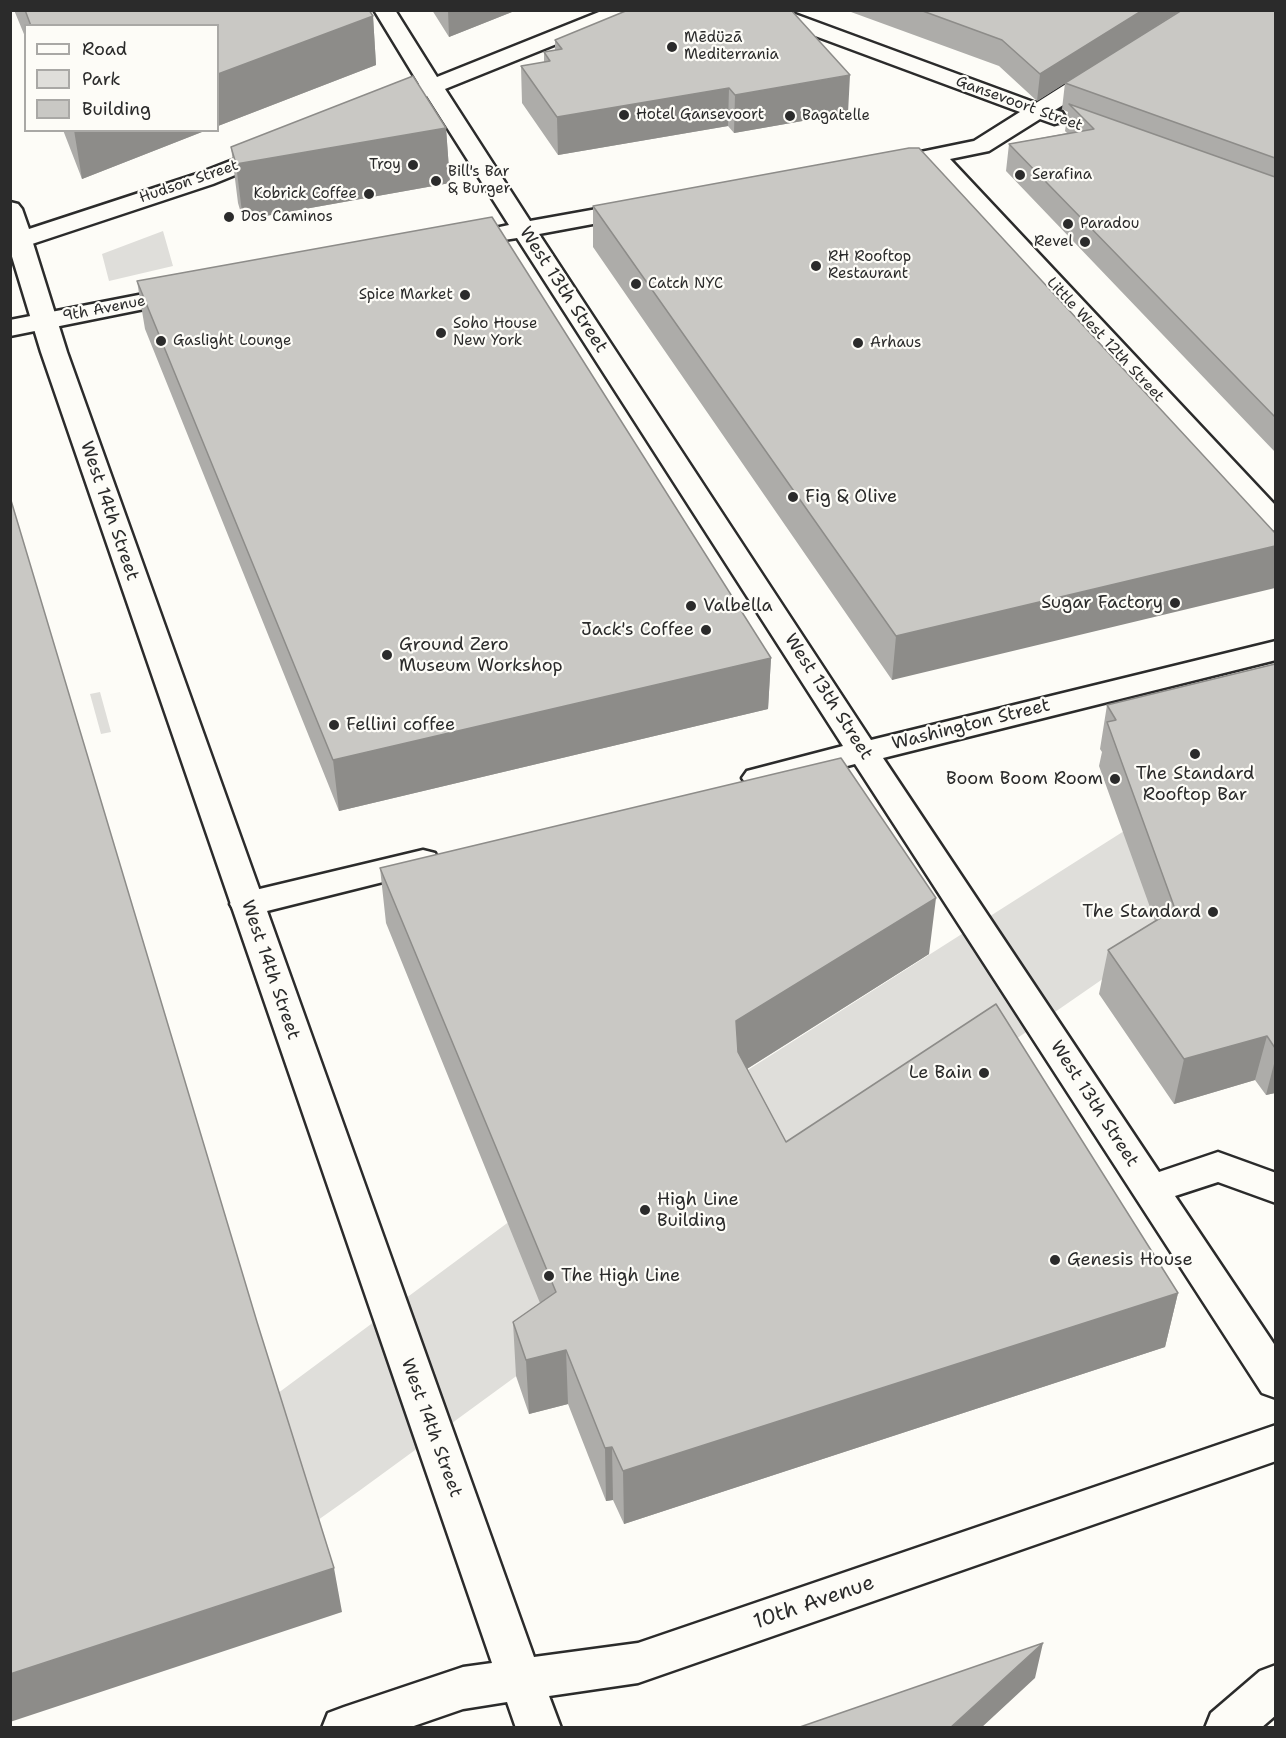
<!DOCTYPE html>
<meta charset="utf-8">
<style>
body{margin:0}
#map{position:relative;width:1286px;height:1738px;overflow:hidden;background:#fdfcf7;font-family:"Shantell Sans",sans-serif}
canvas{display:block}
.frame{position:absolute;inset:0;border:12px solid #2b2b2b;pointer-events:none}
.legend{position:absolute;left:24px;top:24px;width:195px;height:108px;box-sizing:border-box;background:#fdfcf7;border:2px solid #a9a8a5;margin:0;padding:8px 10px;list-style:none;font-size:18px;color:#2b2b2b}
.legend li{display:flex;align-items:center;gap:12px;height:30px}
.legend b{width:30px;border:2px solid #a9a8a5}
</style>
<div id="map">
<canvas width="1286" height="1738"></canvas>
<div class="frame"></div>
<ul class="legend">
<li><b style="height:8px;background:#fdfcf7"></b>Road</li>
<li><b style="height:16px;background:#dfdeda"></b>Park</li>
<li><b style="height:16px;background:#c9c8c4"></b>Building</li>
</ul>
</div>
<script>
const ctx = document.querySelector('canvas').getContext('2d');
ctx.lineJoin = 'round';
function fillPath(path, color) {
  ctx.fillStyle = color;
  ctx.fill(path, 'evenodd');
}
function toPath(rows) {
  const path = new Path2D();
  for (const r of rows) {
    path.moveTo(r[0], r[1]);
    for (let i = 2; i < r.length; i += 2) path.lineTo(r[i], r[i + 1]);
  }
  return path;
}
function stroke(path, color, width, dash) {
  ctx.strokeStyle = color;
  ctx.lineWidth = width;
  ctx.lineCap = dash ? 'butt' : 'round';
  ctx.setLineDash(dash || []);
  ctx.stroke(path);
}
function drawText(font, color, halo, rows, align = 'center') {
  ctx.font = font + ' "Shantell Sans",sans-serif';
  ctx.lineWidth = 4.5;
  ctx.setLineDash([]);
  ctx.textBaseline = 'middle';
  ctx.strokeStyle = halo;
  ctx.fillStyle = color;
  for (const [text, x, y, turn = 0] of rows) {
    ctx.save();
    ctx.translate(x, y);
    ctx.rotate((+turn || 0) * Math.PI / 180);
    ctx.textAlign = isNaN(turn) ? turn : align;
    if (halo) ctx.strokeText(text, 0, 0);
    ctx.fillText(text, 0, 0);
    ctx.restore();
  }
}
const green = toPath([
 [163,231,173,266,109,281,102,254],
 [100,692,111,732,101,734,90,694],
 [1187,791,1149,947,987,1059,578,1331,359,1491,58,1704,10,1562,235,1425,510,1221]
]);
const minor = toPath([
 [374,10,395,10,437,77,604,10,634,10,631,14,445,89,530,221,636,202,644,204,648,209,644,214,636,216,539,234,871,740,1276,641,1276,660,883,758,1159,1172,1218,1152,1276,1173,1276,1203,1218,1182,1175,1196,1276,1347,1276,1398,1262,1393,855,764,758,789,747,785,742,778,747,771,843,746,517,238,504,240,495,238,492,233,495,228,509,225,427,96,413,101,405,99,402,94,405,89,419,84,374,10],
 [753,10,784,10,1036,103,1093,67,1101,65,1109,67,1112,72,1109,77,1055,110,1062,112,1065,117,1062,122,1054,124,1040,119,989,151,950,159,1276,506,1276,531,1266,529,929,164,885,173,877,171,873,166,877,161,974,141,1020,112,756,14,753,10],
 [274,144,282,146,286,151,282,156,213,184,29,245,20,247,10,244,10,202,18,204,22,209,29,229,197,174,274,144],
 [185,286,194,289,198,294,194,299,10,336,10,320,185,286],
 [423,850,435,853,439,861,435,869,247,916,235,912,230,904,235,896,247,892,423,850]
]);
const major = toPath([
 [20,233,29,235,32,240,67,352,534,1657,638,1643,1276,1425,1276,1461,638,1683,549,1696,561,1728,516,1728,507,1702,463,1709,408,1728,322,1728,328,1713,344,1707,463,1667,492,1663,41,352,10,250,10,235,20,233]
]);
const highway = toPath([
 [1276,1665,1276,1715,1261,1728,1205,1728,1211,1713,1260,1671,1276,1665]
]);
const wall = toPath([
 [14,10,369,10,373,16,376,65,218,126,218,26,26,26,26,39],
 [432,10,517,10,449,37],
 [849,10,1181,10,1037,101,999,66,851,12],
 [1275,10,1275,452,1006,171,1009,144,1067,133,1065,131,1068,112,1062,109,1065,83],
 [555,40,848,113,734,133,728,126,558,155,522,103,521,66,544,62,544,52,555,51],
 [446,128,450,183,243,220,238,203,231,147],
 [63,130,207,130,82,179],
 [593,206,1275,533,892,680,593,247],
 [137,281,771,658,768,709,339,811,145,329],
 [1275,664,1275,1093,1266,1095,1255,1080,1174,1104,1099,994,1108,950,1155,921,1099,766,1102,752,1100,749,1107,705],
 [380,868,929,954,747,1069,786,1142,1178,1293,1165,1347,624,1524,613,1500,606,1501,568,1404,529,1414,516,1376,513,1322,540,1303,386,923]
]);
const shadedWall = toPath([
 [448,10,517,10,449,37],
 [1143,10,1181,10,1037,101,1040,74],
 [373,16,376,65,218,126,218,74],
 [850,75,848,113,734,133,735,95],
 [729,88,728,126,558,155,557,117],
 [446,128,450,183,243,220,236,164],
 [74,130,207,130,82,179],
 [1275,546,1275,588,892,680,896,636],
 [771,658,768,709,339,811,333,760],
 [936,898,929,954,734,1077,736,1021],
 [1267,1036,1255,1080,1174,1104,1184,1059],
 [1275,1060,1275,1093,1266,1095],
 [1178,1293,1165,1347,624,1524,623,1471],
 [566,1350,568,1404,529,1414,526,1360],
 [612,1447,613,1500,606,1501,605,1448],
 [334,1568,342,1612,10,1722,10,1674],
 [1043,1643,1035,1678,981,1728,950,1728]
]);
const building = toPath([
 [25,10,369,10,373,16,218,74,218,26,31,26,25,10],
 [628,10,791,10,850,75,735,95,729,88,557,117,521,66,550,61,544,52,562,49,555,40,628,10],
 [920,10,1143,10,1040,74,1002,40,920,10],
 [1182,10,1275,10,1275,158,1065,83,1182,10],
 [413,76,446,128,236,164,231,147,413,76],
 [1069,104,1275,177,1275,417,1009,144,1094,129,1069,104],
 [909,148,919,148,1275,533,1275,546,896,636,593,206,909,148],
 [492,217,771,658,333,760,137,281,492,217],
 [10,497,257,1322,334,1568,10,1674,10,497],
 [1275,664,1275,1048,1267,1036,1184,1059,1108,950,1175,909,1107,722,1116,720,1107,705,1275,664],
 [841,758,936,898,736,1021,738,1052,786,1142,996,1004,1178,1293,623,1471,612,1447,605,1448,566,1350,526,1360,513,1322,556,1292,380,868,841,758],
 [1043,1643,950,1728,797,1728,1043,1643]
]);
const markers = [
 [672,47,6,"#2b2b2b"],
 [624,115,6,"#2b2b2b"],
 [790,116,6,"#2b2b2b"],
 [413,165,6,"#2b2b2b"],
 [1020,175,6,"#2b2b2b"],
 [436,181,6,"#2b2b2b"],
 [369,194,6,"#2b2b2b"],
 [229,217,6,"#2b2b2b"],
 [1068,224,6,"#2b2b2b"],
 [1085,242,6,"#2b2b2b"],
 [816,266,6,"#2b2b2b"],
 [636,284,6,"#2b2b2b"],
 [465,295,6,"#2b2b2b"],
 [441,333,6,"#2b2b2b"],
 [161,341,6,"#2b2b2b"],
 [858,343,6,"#2b2b2b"],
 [793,497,6,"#2b2b2b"],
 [1175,603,6,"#2b2b2b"],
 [691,606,6,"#2b2b2b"],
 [706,630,6,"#2b2b2b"],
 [387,655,6,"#2b2b2b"],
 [334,725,6,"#2b2b2b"],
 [1195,754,6,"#2b2b2b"],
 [1115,779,6,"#2b2b2b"],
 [1213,912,6,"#2b2b2b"],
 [984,1073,6,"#2b2b2b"],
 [645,1210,6,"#2b2b2b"],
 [1055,1260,6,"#2b2b2b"],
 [549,1276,6,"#2b2b2b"]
];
const farPoinames = [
 ["Mēdüzā",684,38],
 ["Mediterrania",684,55],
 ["Hotel Gansevoort",636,115],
 ["Bagatelle",802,116],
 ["Troy",401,165,"right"],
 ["Bill's Bar",448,172],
 ["& Burger",448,189],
 ["Serafina",1032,175],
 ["Kobrick Coffee",357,194,"right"],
 ["Dos Caminos",241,217],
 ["Paradou",1080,224],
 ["Revel",1073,242,"right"],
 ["RH Rooftop",828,257],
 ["Restaurant",828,274],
 ["Catch NYC",648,284],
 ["Spice Market",453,295,"right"],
 ["Soho House",453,324],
 ["New York",453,341],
 ["Gaslight Lounge",173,341],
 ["Arhaus",870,343]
];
const farStreetnames = [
 ["Gansevoort Street",1019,104,20],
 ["Hudson Street",189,182,-19],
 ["9th Avenue",104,309,-11],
 ["Little West 12th Street",1105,340,47]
];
const streetNames = [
 ["West 13th Street",563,290,57],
 ["West 14th Street",109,511,71],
 ["West 13th Street",828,697,57],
 ["Washington Street",971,725,-14],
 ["West 14th Street",270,970,71],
 ["West 13th Street",1094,1104,57],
 ["West 14th Street",431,1428,70]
];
const poiNames = [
 ["Fig & Olive",805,497],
 ["Sugar Factory",1163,603,"right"],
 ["Valbella",703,606],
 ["Jack's Coffee",694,630,"right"],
 ["Ground Zero",399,645],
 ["Museum Workshop",399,666],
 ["Fellini coffee",346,725],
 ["The Standard",1195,774,"center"],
 ["Rooftop Bar",1195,795,"center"],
 ["Boom Boom Room",1103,779,"right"],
 ["The Standard",1201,912,"right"],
 ["Le Bain",972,1073,"right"],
 ["High Line",657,1200],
 ["Building",657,1221],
 ["Genesis House",1067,1260],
 ["The High Line",561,1276]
];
const nearStreetnames = [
 ["10th Avenue",814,1603,-19]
];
fillPath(green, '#dfdeda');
stroke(minor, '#2b2b2b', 5);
stroke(major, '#2b2b2b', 5);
stroke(highway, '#2b2b2b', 5);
fillPath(minor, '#fdfcf7');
fillPath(major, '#fdfcf7');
fillPath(highway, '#fdfcf7');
fillPath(wall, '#adaca9');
fillPath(shadedWall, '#8d8c89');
fillPath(building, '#c9c8c4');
stroke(building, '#8d8c89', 1.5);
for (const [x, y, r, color] of markers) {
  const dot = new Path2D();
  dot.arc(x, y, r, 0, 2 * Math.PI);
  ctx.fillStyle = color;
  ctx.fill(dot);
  stroke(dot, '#fdfcf7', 2);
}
drawText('15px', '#2b2b2b', '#fdfcf7', farPoinames, 'left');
drawText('15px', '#2b2b2b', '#fdfcf7', farStreetnames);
drawText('18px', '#2b2b2b', '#fdfcf7', streetNames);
drawText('18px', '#2b2b2b', '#fdfcf7', poiNames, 'left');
drawText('21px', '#2b2b2b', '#fdfcf7', nearStreetnames);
</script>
